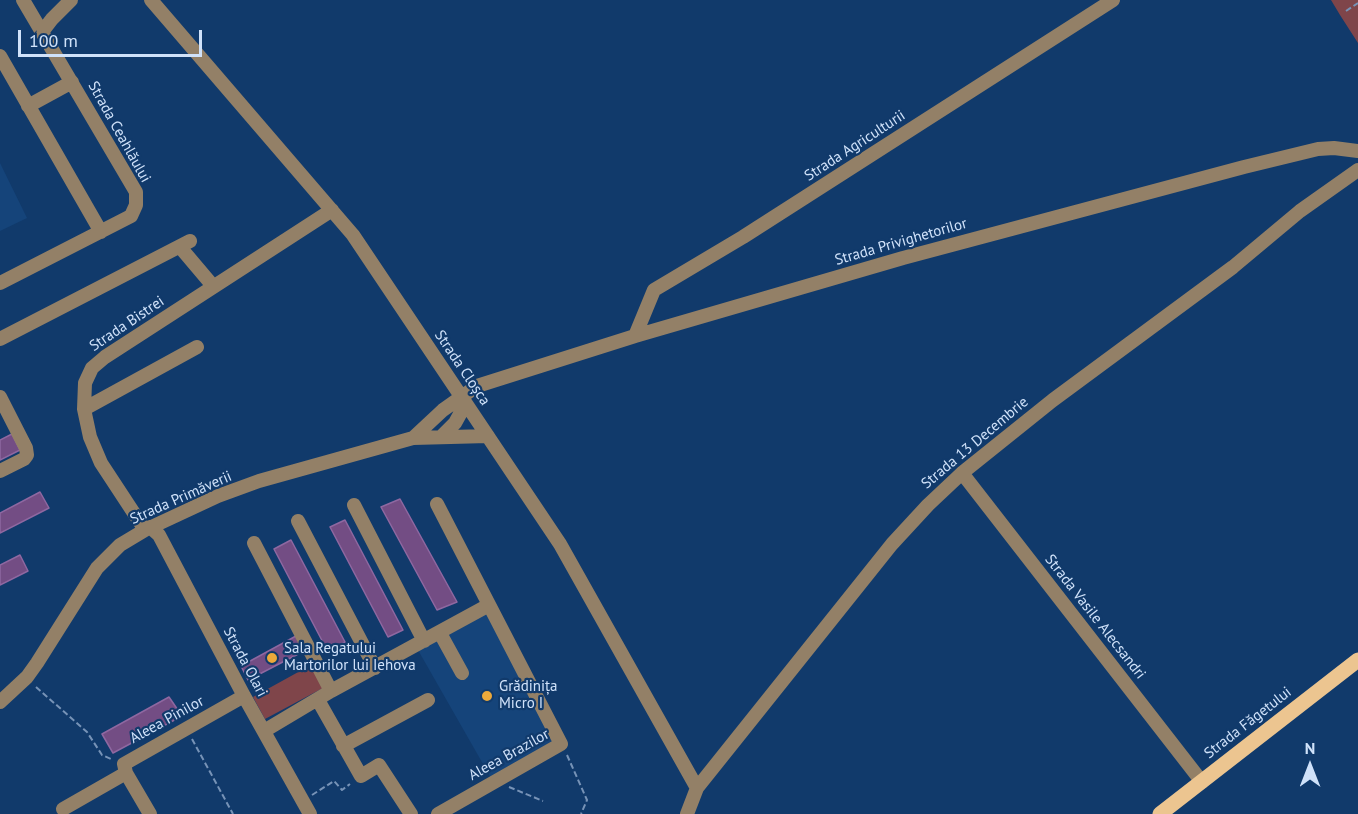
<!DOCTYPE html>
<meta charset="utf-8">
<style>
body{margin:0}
#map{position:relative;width:1358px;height:814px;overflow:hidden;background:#113a6b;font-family:"PT Sans",sans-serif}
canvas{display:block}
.north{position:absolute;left:1280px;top:736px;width:60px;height:60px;-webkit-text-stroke:4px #113a6b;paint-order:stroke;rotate:0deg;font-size:16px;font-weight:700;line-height:24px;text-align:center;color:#d0e2fa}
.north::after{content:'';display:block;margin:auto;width:21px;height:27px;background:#d0e2fa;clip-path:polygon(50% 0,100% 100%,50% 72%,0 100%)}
.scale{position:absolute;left:18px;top:30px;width:184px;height:27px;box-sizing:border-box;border:3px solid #d0e2fa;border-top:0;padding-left:8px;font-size:18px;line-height:21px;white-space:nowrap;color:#d0e2fa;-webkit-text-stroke:4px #113a6b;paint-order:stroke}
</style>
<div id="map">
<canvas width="1358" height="814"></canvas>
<div class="north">N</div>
<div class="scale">100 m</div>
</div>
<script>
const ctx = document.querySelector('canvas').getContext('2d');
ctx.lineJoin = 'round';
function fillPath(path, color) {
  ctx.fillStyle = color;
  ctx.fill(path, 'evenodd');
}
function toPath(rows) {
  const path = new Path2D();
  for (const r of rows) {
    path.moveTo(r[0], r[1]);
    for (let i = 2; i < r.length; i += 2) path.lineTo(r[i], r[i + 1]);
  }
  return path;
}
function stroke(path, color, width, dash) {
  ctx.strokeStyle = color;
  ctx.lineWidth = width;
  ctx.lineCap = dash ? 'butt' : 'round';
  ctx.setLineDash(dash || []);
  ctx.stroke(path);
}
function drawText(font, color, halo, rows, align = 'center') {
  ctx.font = font + ' "PT Sans",sans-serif';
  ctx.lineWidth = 4.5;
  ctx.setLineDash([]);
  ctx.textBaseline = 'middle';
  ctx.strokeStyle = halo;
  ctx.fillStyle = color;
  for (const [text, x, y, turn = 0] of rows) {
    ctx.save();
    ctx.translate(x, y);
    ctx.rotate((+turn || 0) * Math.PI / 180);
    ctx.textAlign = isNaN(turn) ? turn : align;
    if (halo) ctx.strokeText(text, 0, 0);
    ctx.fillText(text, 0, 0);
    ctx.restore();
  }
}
const built = toPath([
 [0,163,27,218,0,231],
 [487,611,554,742,491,778,418,650]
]);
const green = toPath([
 [1331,0,1358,0,1358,43,1340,15],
 [311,665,323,688,265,719,253,697]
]);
const building = toPath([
 [12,434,20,450,0,460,0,440,12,434],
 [40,492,49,508,0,533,0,513,40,492],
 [400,499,457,602,437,610,381,507,400,499],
 [345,520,403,630,388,637,330,527,345,520],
 [291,540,345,642,328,652,274,549,291,540],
 [20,555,28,571,0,585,0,565,20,555],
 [296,636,304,651,248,680,241,666,296,636],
 [169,697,182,716,113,753,102,734,169,697]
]);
const path = toPath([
 [1346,11,1358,3],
 [36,687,87,732,102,755,113,760],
 [192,739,233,814],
 [567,755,587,800,581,814],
 [509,787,543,801],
 [312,795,334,781,342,790,350,784]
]);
const minor = toPath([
 [151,0,353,235,560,544,697,788],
 [42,32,52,19,71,0],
 [0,56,101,232],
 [28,106,72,82],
 [180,247,213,286],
 [0,283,131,216,136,205,136,192,23,0],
 [635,336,654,290,743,237,1113,0],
 [0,339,190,241],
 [0,397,26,448,27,455,24,459,0,471],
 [84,409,197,347],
 [442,436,455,423,460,414,462,398],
 [413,438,443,410,477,386,635,336,903,258,1244,167,1318,149,1334,148,1358,151],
 [962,473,1202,782],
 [437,504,561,744,438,814],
 [354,505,424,641],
 [298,521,375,668],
 [150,527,159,535,244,696,310,814],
 [145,530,101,463,90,437,84,409,85,383,92,368,105,357,332,210],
 [254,543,331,691],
 [440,633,462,673],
 [318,700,361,776,379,765,411,814],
 [0,702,27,677,37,663,97,568,120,545,145,530,218,496,259,481,413,438,488,436],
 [264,731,331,691,489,605],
 [343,746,428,700],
 [63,809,126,773],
 [150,814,126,773,124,764,244,696],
 [687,814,697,788,892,544,928,505,962,473,1053,400,1233,267,1300,211,1358,170]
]);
const major = toPath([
 [1160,814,1358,660]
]);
const markers = [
 [272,658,6,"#eca93b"],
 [487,696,6,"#eca93b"]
];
const streetNames = [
 ["Strada Ceahlăului",119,132,61],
 ["Strada Agriculturii",855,146,-33],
 ["Strada Privighetorilor",901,242,-16],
 ["Strada Bistrei",127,324,-34],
 ["Strada Cloșca",462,368,56],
 ["Strada 13 Decembrie",975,443,-40],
 ["Strada Primăverii",181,498,-24],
 ["Strada Vasile Alecsandri",1095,617,52],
 ["Strada Olari",245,662,62],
 ["Aleea Pinilor",167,720,-29],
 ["Strada Făgetului",1248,723,-38],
 ["Aleea Brazilor",509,755,-29]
];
const poiNames = [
 ["Sala Regatului",284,649],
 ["Martorilor lui Iehova",284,666],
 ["Grădinița",499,687],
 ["Micro I",499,704]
];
fillPath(built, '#15447a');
fillPath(green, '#7f454a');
fillPath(building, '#734d84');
stroke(building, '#8f68a1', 1.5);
stroke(path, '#7793b7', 2, [6, 3]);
stroke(minor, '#938067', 14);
stroke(major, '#ecc590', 15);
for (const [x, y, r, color] of markers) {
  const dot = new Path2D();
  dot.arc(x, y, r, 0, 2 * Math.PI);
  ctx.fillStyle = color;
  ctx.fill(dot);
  stroke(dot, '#113a6b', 2);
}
drawText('15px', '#d0e2fa', '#113a6b', streetNames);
drawText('15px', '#d0e2fa', '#113a6b', poiNames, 'left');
</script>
